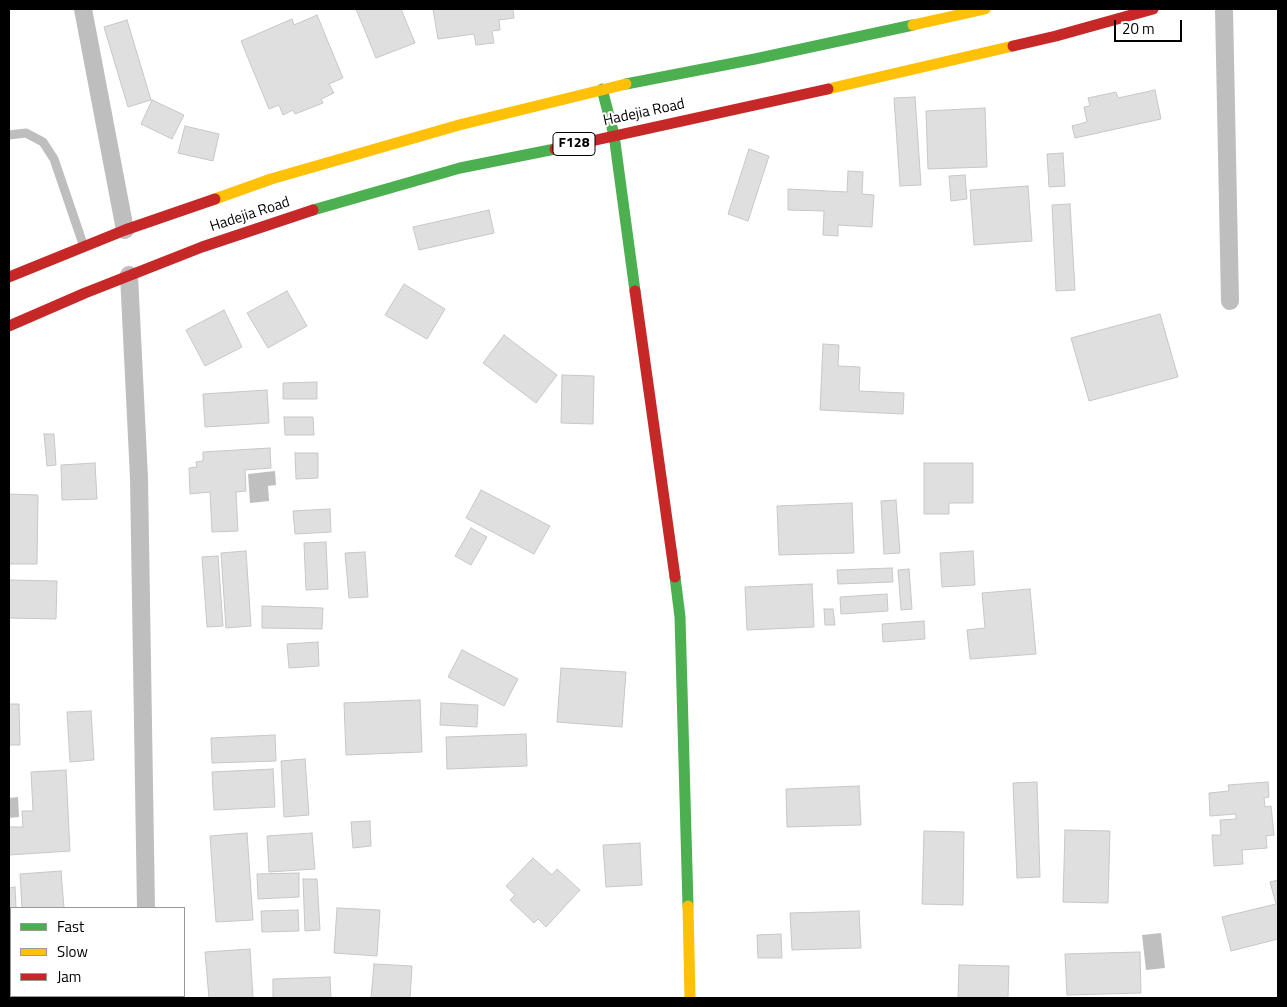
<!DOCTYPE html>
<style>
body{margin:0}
#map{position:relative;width:1287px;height:1007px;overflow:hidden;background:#fff;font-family:"Titillium Web",sans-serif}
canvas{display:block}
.frame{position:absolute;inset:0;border:10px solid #000;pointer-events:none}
.legend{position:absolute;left:10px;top:907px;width:175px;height:90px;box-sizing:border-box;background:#fff;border:1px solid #999;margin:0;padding:6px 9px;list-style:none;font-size:15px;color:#000}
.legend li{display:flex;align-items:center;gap:10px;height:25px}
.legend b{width:25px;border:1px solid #999}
.scale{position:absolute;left:1114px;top:20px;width:68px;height:22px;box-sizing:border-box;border:2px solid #000;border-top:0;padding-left:6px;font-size:15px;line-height:18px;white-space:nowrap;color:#000;-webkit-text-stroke:4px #fff;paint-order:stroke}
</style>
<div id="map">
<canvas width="1287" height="1007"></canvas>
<div class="frame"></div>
<ul class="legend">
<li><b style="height:6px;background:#4caf50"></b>Fast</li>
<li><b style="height:6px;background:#ffc107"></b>Slow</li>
<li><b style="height:6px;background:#c62828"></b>Jam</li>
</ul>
<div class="scale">20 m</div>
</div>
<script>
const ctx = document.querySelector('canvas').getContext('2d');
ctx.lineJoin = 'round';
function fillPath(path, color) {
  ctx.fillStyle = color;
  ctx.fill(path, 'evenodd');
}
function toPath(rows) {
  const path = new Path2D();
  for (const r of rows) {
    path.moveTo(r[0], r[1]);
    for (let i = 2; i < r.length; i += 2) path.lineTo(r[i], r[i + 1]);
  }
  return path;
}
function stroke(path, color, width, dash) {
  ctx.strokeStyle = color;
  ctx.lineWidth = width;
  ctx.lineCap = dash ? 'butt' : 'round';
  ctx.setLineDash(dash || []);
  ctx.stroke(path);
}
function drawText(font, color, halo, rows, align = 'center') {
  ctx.font = font + ' "Titillium Web",sans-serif';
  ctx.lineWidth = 4.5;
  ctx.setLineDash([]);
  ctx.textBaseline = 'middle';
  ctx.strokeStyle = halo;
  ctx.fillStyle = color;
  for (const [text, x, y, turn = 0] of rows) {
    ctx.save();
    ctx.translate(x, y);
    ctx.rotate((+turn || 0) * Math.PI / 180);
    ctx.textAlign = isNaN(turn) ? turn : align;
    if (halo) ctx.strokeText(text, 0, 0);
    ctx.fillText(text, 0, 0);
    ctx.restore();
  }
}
const water = toPath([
 [275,471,276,485,268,486,269,501,250,503,248,474],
 [18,797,19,817,9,818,9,798],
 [1161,933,1165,968,1146,970,1142,935]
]);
const building = toPath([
 [356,9,401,9,415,43,376,58,356,9],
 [433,9,513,9,514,18,499,20,500,30,492,31,494,43,476,45,474,34,438,39,433,9],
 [317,15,343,78,329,84,334,93,321,99,323,103,295,114,293,110,283,115,279,105,269,109,241,41,292,19,294,25,317,15],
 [127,20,151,100,128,107,104,27,127,20],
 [1155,90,1161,119,1075,138,1072,126,1087,122,1084,107,1090,106,1088,98,1116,92,1118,98,1155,90],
 [915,97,921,185,900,186,894,98,915,97],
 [152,100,184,115,172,139,141,124,152,100],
 [985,108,987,167,928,169,926,111,985,108],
 [185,126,219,134,213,161,178,153,185,126],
 [749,149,769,156,748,221,728,214,749,149],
 [1063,153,1065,186,1049,187,1047,154,1063,153],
 [848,171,863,172,862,194,874,195,872,227,838,225,838,236,823,235,824,211,788,210,788,189,847,192,848,171],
 [965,175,967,199,951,201,949,176,965,175],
 [1028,186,1032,241,974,245,970,190,1028,186],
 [1070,204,1075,290,1056,291,1052,205,1070,204],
 [489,210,494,233,419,250,413,227,489,210],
 [404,284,445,309,427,339,385,315,404,284],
 [287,291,307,326,268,348,247,313,287,291],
 [224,310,242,347,205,366,186,330,224,310],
 [1160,314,1178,377,1089,401,1071,338,1160,314],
 [504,335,557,375,536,403,483,363,504,335],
 [823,344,839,345,838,366,860,367,859,391,904,393,903,414,820,410,823,344],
 [562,375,594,376,593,424,561,423,562,375],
 [317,382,317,399,283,399,283,383,317,382],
 [267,390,269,423,205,427,203,394,267,390],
 [284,417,313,417,314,435,285,435,284,417],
 [44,434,54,434,56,465,47,466,44,434],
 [270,448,271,468,245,470,246,491,236,492,238,531,212,532,210,492,190,494,189,468,197,467,196,462,203,461,203,452,270,448],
 [295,453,318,453,318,478,296,479,295,453],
 [95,463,97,499,62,500,61,465,95,463],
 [924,463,973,463,973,503,949,503,949,514,924,514,924,463],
 [481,490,550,526,534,554,466,518,481,490],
 [9,494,38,495,37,564,9,564,9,494],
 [896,500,900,553,884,554,881,501,896,500],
 [852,503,854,553,779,555,777,506,852,503],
 [330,509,331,532,295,534,293,511,330,509],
 [471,528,487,537,471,565,455,556,471,528],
 [326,542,328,589,306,590,304,543,326,542],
 [246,551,251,626,226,628,221,553,246,551],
 [973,551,975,585,942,587,940,553,973,551],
 [365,552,368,597,349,598,345,553,365,552],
 [218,556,223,626,207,627,202,557,218,556],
 [892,568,893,582,838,584,837,570,892,568],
 [909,569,912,609,901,610,898,570,909,569],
 [9,580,57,581,56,619,9,618,9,580],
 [812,584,814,627,747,630,745,587,812,584],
 [1030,589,1036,654,970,659,967,630,985,628,982,593,1030,589],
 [887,594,888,611,841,614,840,597,887,594],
 [262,606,323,608,322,629,262,628,262,606],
 [824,609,833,609,835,625,825,625,824,609],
 [924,621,925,639,883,642,882,624,924,621],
 [318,642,319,666,289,668,287,644,318,642],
 [462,650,518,679,504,706,448,677,462,650],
 [561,668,626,672,622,727,557,722,561,668],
 [420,700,422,752,346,755,344,703,420,700],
 [441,703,478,705,477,727,440,725,441,703],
 [9,704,19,704,20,745,9,745,9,704],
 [91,711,94,760,70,762,67,712,91,711],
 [526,734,527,766,447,769,446,737,526,734],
 [275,735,276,761,212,763,211,738,275,735],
 [305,759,309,815,284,817,281,761,305,759],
 [273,769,275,807,214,810,212,772,273,769],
 [66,770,70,851,9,855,9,827,23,827,22,811,33,811,31,772,66,770],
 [1037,782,1040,877,1017,878,1013,783,1037,782],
 [1268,782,1269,797,1264,798,1265,807,1271,806,1274,835,1266,836,1267,848,1242,850,1243,864,1214,866,1212,835,1221,835,1220,820,1236,819,1236,814,1210,816,1209,793,1229,791,1228,785,1268,782],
 [859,786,861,825,787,827,786,789,859,786],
 [370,821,371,846,353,848,351,822,370,821],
 [1065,830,1110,831,1108,903,1063,902,1065,830],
 [924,831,964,832,963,905,922,904,924,831],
 [247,833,253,920,216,922,210,836,247,833],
 [312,833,315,869,269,872,267,836,312,833],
 [640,843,642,885,606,887,603,845,640,843],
 [533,858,552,875,557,869,580,890,546,927,538,919,534,923,510,900,515,895,506,886,533,858],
 [61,871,64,908,22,908,20,874,61,871],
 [299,873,299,897,258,899,257,874,299,873],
 [303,879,317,879,320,930,305,931,303,879],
 [1278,880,1278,939,1231,951,1222,917,1276,904,1270,882,1278,880],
 [15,887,16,908,11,908,11,954,9,954,9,888,15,887],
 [337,908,380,910,377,956,334,953,337,908],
 [298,910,299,931,262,932,261,911,298,910],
 [859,911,861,948,792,950,790,913,859,911],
 [781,934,782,958,758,958,757,935,781,934],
 [250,949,253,998,209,998,205,952,250,949],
 [1140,952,1141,993,1067,995,1065,954,1140,952],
 [374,964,412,966,410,998,371,998,374,964],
 [959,965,1009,966,1008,998,958,998,959,965],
 [9,975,11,975,11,996,60,996,60,998,9,998,9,975],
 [330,977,331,998,273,998,273,979,330,977]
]);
const lane = toPath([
 [9,135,26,133,43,142,54,159,83,244]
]);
const street = toPath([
 [83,9,125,230],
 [1224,9,1230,301],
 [129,275,139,478,146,908],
 [148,996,148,998]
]);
const fast = toPath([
 [626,84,755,59,913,25],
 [602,89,614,135,635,291],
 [313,210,460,168,555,149],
 [675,577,680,617,688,906]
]);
const slow = toPath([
 [913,25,985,9],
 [828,89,1013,46],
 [215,199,271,179,459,125,626,84],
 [688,906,690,998]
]);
const jam = toPath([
 [1013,46,1056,36,1153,9],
 [555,149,828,89],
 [9,277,125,230,215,199],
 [635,291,675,577],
 [9,326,85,293,202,247,313,210]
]);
const shields = [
 [574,144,42]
];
const shieldNames = [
 ["F128",574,144]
];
const streetNames = [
 ["Hadejia Road",644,113,-12],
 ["Hadejia Road",250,215,-18]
];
fillPath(water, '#bfbfbf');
fillPath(building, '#dfdfdf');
stroke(building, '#c7c7c7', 1);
stroke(lane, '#bebebe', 9);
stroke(street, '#bebebe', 18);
stroke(fast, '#4caf50', 11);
stroke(slow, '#ffc107', 11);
stroke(jam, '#c62828', 11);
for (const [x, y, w] of shields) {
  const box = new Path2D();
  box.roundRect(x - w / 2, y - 11.5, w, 23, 4);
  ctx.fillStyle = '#fff';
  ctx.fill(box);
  stroke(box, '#000', 1);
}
drawText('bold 14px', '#000', null, shieldNames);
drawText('15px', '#000', '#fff', streetNames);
</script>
